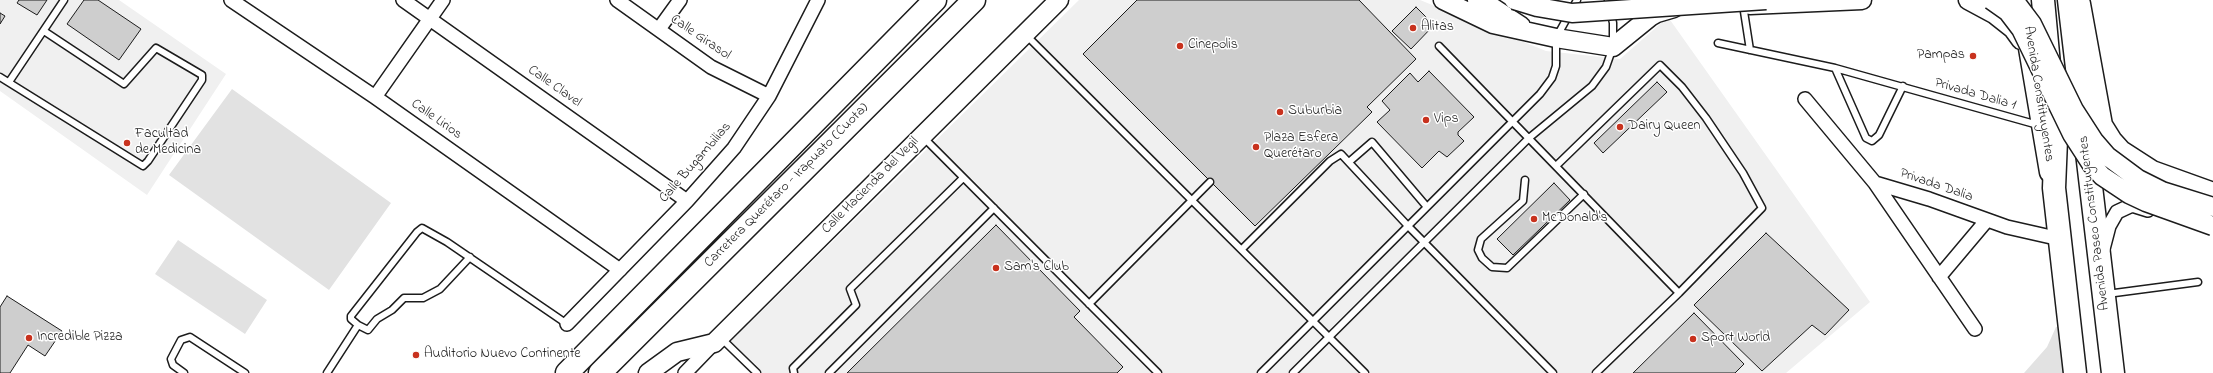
<!DOCTYPE html>
<meta charset="utf-8">
<style>
body{margin:0}
canvas{display:block;background:#fff}
</style>
<canvas width="2213" height="373"></canvas>
<script>
const ctx = document.querySelector('canvas').getContext('2d');
ctx.lineJoin = 'round';
function fillPath(path, color) {
  ctx.fillStyle = color;
  ctx.fill(path, 'evenodd');
}
function toPath(rows) {
  const path = new Path2D();
  for (const r of rows) {
    path.moveTo(r[0], r[1]);
    for (let i = 2; i < r.length; i += 2) path.lineTo(r[i], r[i + 1]);
  }
  return path;
}
function stroke(path, color, width, dash) {
  ctx.strokeStyle = color;
  ctx.lineWidth = width;
  ctx.lineCap = dash ? 'butt' : 'round';
  ctx.setLineDash(dash || []);
  ctx.stroke(path);
}
function drawText(font, color, halo, rows, align = 'center') {
  ctx.font = font + ' "Indie Flower",sans-serif';
  ctx.lineWidth = 3;
  ctx.setLineDash([]);
  ctx.textBaseline = 'middle';
  ctx.strokeStyle = halo;
  ctx.fillStyle = color;
  for (const [text, x, y, turn = 0] of rows) {
    ctx.save();
    ctx.translate(x, y);
    ctx.rotate((+turn || 0) * Math.PI / 180);
    ctx.textAlign = isNaN(turn) ? turn : align;
    if (halo) ctx.strokeText(text, 0, 0);
    ctx.fillText(text, 0, 0);
    ctx.restore();
  }
}
const built = toPath([
 [0,0,119,0,226,74,147,195,0,91],
 [1079,0,1420,0,1546,51,1620,59,1668,17,1870,302,1786,373,751,373,725,347]
]);
const green = toPath([
 [232,89,391,203,329,290,169,175],
 [178,240,267,300,245,334,155,274],
 [2071,326,2075,373,2024,373,2047,347,2056,327]
]);
const building = toPath([
 [19,0,47,0,37,15,17,3,19,0],
 [84,0,98,0,141,29,119,60,67,24,84,0],
 [1137,0,1359,0,1416,59,1367,107,1372,112,1255,226,1083,54,1137,0],
 [1416,7,1434,25,1411,49,1392,31,1416,7],
 [0,13,5,16,0,24,0,13],
 [1429,71,1474,117,1458,132,1458,135,1464,141,1447,157,1439,151,1422,168,1377,122,1390,110,1382,101,1410,73,1418,82,1429,71],
 [1657,82,1667,92,1603,153,1594,143,1657,82],
 [1554,183,1570,200,1513,255,1497,239,1554,183],
 [996,225,1080,311,1074,317,1123,367,1117,373,847,373,996,225],
 [1766,233,1849,310,1825,335,1812,325,1762,371,1694,305,1766,233],
 [7,296,62,331,45,356,28,345,10,373,0,373,0,307,7,296],
 [1694,313,1744,364,1735,373,1633,373,1694,313]
]);
const lane = toPath([
 [1743,5,1750,50],
 [1026,35,1365,373],
 [1718,43,1835,68,2038,125],
 [1439,46,1679,293],
 [1835,68,1866,138,1872,141,1879,135,1903,86],
 [0,77,143,166,148,161,202,80,202,75,156,48,124,84,44,31],
 [9,82,64,0],
 [924,138,1158,373],
 [1349,162,1372,142,1427,207],
 [1556,166,1660,65,1682,87,1706,118,1743,173,1762,208,1679,293,1596,373],
 [1525,180,1523,201,1481,239,1478,250,1482,258,1492,267,1507,268,1584,194],
 [1242,249,1330,161,1341,154,1408,226,1553,373],
 [470,257,440,289,423,298,404,298,392,310,377,319,368,330,358,325,351,319,351,316,417,232,422,228,447,242,567,324],
 [2107,294,2198,282],
 [1089,304,1210,182],
 [721,338,757,373],
 [184,373,173,365,171,359,181,340,190,337,245,373],
 [327,373,358,325],
 [794,373,793,368,856,305,850,289,963,178],
 [829,373,994,208],
 [1261,373,1540,94,1552,78,1556,66,1556,38,1577,0],
 [1293,373,1529,138,1592,86,1606,67,1613,47,1613,23,1608,0]
]);
const street = toPath([
 [231,0,375,97,620,270],
 [403,0,687,201],
 [617,0,711,67,769,96],
 [659,29,680,0],
 [375,97,443,0],
 [1805,99,1875,183,1975,329],
 [1875,183,1929,199,2007,227,2060,239],
 [2103,249,2109,226,2117,212,2132,205,2148,210],
 [1939,277,1987,220],
 [567,324,687,201,734,148,769,96,818,0],
 [685,373,714,343]
]);
const secondary = toPath([
 [1443,0,1493,24,1556,38,1613,47,1650,17,1657,13,1674,8],
 [1477,0,1492,7,1521,26],
 [1968,0,1994,14,2013,29,2021,40],
 [1750,5,1862,0],
 [648,373,677,352,714,343,1059,0]
]);
const primary = toPath([
 [2080,4,2102,125,2112,141,2121,151,2152,171,2213,193],
 [2029,48,2050,172]
]);
const highway = toPath([
 [2043,0,2056,140,2054,188,2075,373],
 [2069,0,2113,373],
 [567,373,935,0],
 [600,373,974,0]
]);
const secondaryBridge = toPath([
 [1514,0,1537,7,1572,13,1766,0],
 [1991,0,2008,12,2021,29,2072,134,2092,165,2102,176,2129,194,2146,202,2213,226],
 [2014,0,2032,24,2074,110,2094,141,2107,156,2138,179,2162,191,2213,207]
]);
const markers = [
 [1413,28,4,"#c8321e"],
 [1180,46,4,"#c8321e"],
 [1973,56,4,"#c8321e"],
 [1280,112,4,"#c8321e"],
 [1426,120,4,"#c8321e"],
 [1620,127,4,"#c8321e"],
 [127,143,4,"#c8321e"],
 [1256,147,4,"#c8321e"],
 [1534,219,4,"#c8321e"],
 [996,268,4,"#c8321e"],
 [29,338,4,"#c8321e"],
 [1693,339,4,"#c8321e"],
 [416,355,4,"#c8321e"]
];
const poiNames = [
 ["Alitas",1421,28],
 ["Cinepolis",1188,46],
 ["Pampas",1965,56,"right"],
 ["Suburbia",1288,112],
 ["Vips",1434,120],
 ["Dairy Queen",1628,127],
 ["Facultad",135,135],
 ["de Medicina",135,151],
 ["Plaza Esfera",1264,139],
 ["Querétaro",1264,155],
 ["McDonald's",1542,219],
 ["Sam's Club",1004,268],
 ["Incredible Pizza",37,338],
 ["Sport World",1701,339],
 ["Auditorio Nuevo Continente",424,355]
];
const streetNames = [
 ["Calle Girasol",700,38,34],
 ["Calle Clavel",554,87,35],
 ["Avenida Constituyentes",2038,94,81],
 ["Privada Dalia 1",1975,95,16],
 ["Calle Lirios",436,120,35],
 ["Calle Bugambilias",696,163,-49],
 ["Carretera Querétaro - Irapuato (Cuota)",787,186,-45],
 ["Calle Hacienda del Vegil",871,186,-45],
 ["Privada Dalia",1936,186,19],
 ["Avenida Paseo Constituyentes",2095,223,-97]
];
fillPath(built, '#f0f0f0');
fillPath(green, '#e2e2e2');
fillPath(building, '#cecece');
stroke(building, '#1c1c1c', 1);
stroke(lane, '#1c1c1c', 9);
stroke(street, '#1c1c1c', 16);
stroke(secondary, '#1c1c1c', 21);
stroke(primary, '#1c1c1c', 23);
stroke(highway, '#1c1c1c', 25);
stroke(lane, '#fff', 6);
stroke(street, '#fff', 13);
stroke(secondary, '#fff', 18);
stroke(primary, '#fff', 20);
stroke(highway, '#fff', 22);
stroke(secondaryBridge, '#1c1c1c', 21, []);
stroke(secondaryBridge, '#fff', 18);
for (const [x, y, r, color] of markers) {
  const dot = new Path2D();
  dot.arc(x, y, r, 0, 2 * Math.PI);
  ctx.fillStyle = color;
  ctx.fill(dot);
  stroke(dot, '#fff', 1.5);
}
drawText('14px', '#1c1c1c', '#fff', poiNames, 'left');
drawText('14px', '#1c1c1c', '#fff', streetNames);
</script>
